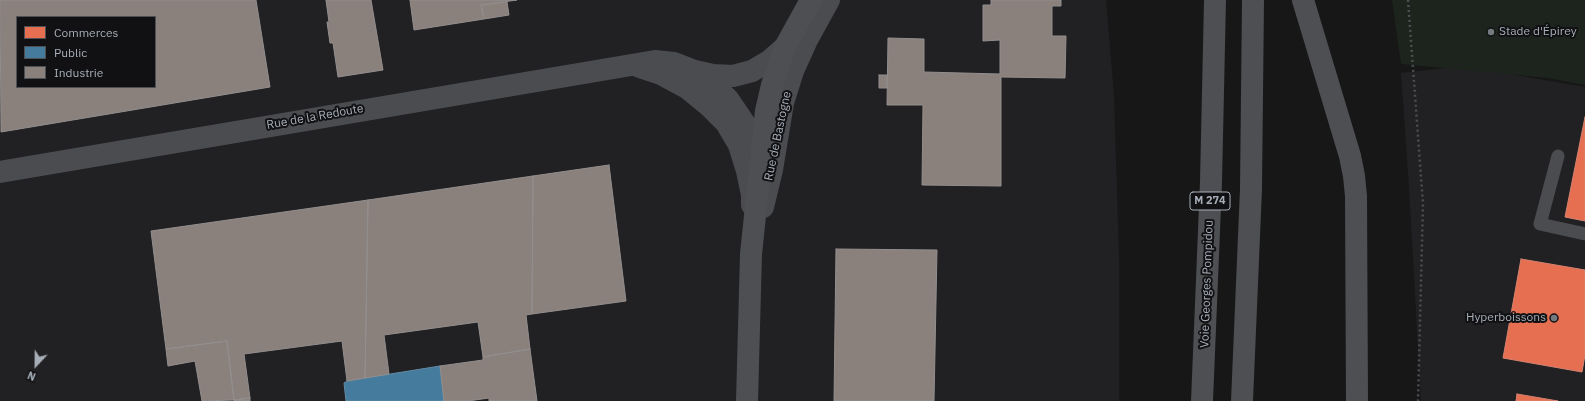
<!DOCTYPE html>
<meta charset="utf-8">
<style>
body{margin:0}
#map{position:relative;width:1585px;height:401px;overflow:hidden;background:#171717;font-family:"IBM Plex Sans",sans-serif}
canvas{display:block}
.legend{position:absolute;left:16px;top:16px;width:140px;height:72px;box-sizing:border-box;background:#111113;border:1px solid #4d5055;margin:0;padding:5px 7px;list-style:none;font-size:12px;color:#a7aeb8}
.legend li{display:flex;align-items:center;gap:8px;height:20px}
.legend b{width:20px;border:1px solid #4d5055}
.north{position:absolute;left:16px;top:345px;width:40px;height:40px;-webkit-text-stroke:3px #111113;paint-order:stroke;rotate:202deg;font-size:11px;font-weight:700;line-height:16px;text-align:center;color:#a7aeb8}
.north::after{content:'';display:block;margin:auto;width:14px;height:18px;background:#a7aeb8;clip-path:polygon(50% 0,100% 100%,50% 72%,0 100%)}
</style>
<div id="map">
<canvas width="1585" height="401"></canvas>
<ul class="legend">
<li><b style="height:11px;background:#e76f51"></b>Commerces</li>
<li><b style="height:11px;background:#457b9d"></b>Public</li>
<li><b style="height:11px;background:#8a817c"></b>Industrie</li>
</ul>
<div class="north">N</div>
</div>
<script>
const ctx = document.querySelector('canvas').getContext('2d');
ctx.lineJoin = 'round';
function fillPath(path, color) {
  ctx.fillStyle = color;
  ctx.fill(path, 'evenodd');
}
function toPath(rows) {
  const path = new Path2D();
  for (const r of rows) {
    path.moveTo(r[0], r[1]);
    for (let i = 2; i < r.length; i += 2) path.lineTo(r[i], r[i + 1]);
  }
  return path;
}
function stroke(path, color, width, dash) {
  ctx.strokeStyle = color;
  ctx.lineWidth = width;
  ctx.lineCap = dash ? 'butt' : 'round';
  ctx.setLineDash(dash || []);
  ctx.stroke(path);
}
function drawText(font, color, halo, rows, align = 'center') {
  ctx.font = font + ' "IBM Plex Sans",sans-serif';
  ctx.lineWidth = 4;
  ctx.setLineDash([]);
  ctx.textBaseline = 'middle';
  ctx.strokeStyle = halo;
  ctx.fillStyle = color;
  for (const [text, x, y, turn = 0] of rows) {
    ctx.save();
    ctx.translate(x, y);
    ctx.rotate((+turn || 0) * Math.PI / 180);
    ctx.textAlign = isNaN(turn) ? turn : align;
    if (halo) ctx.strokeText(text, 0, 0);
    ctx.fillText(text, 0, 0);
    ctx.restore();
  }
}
const built = toPath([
 [0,0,1106,0,1114,95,1119,259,1119,401,0,401],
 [17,17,155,17,155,87,17,87],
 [1463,66,1585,87,1585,401,1421,401,1409,187,1401,73]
]);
const green = toPath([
 [1392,0,1585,0,1585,85,1548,78,1401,64]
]);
const shops = toPath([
 [1585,117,1585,221,1565,217,1585,117],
 [1521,259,1585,270,1585,355,1582,372,1503,358,1521,259],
 [1517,394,1558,401,1516,401,1517,394]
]);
const public = toPath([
 [440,366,444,401,346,401,344,383,347,381,440,366]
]);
const industry = toPath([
 [0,0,256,0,270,87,1,132,0,0],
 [17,17,155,17,155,87,17,87,17,17],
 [326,0,371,0,383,70,338,77,333,43,330,43,327,22,329,22,326,0],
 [410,0,517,0,481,5,484,19,414,30,410,0],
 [991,0,1061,0,1061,6,1052,6,1052,36,1066,36,1065,78,1001,77,1001,186,922,185,923,105,887,105,888,38,924,39,924,72,1000,74,1000,40,983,41,983,5,991,5,991,0],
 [507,2,509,15,484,19,481,5,507,2],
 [879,75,887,75,887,88,879,88,879,75],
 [609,165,626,301,532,314,533,176,609,165],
 [533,176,532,314,526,315,530,349,483,357,478,322,384,335,389,374,365,378,368,200,533,176],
 [368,200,365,378,347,381,342,341,244,354,250,398,234,400,227,341,166,349,151,231,368,200],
 [836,249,937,250,934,401,834,401,836,249],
 [227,341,234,400,202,401,195,361,168,366,166,349,227,341],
 [530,349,537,401,489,401,489,398,468,401,444,401,440,366,483,360,483,357,530,349],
 [250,398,250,401,234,401,234,400,250,398]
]);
const path = toPath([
 [1408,0,1423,204,1418,401]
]);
const service = toPath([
 [1558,156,1540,224,1585,234]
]);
const minor = toPath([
 [640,67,661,74,687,88,709,106,726,123,739,145,747,171,752,195,752,205],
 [695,71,713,75,733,76,752,71,769,61,785,47],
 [0,172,655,61,674,63,692,70,710,82,728,99,751,133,761,159],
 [763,207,772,170,783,103,793,71,807,40,829,0]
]);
const primary = toPath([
 [747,401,751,254,766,111,772,85,785,47,811,0]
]);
const trunk = toPath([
 [1303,0,1350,156,1354,176,1356,196,1357,401],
 [1202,401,1211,182,1215,0],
 [1242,401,1251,189,1253,0]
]);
const markers = [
 [1491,32,4,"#757980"],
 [1554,318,4,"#757980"]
];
const shields = [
 [1210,201,40]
];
const shieldNames = [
 ["M 274",1210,201]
];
const poiNames = [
 ["Stade d'Épirey",1499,32],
 ["Hyperboissons",1546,318,"right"]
];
const streetNames = [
 ["Rue de la Redoute",315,117,-10],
 ["Rue de Bastogne",778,136,-78],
 ["Voie Georges Pompidou",1207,284,-88]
];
fillPath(built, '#212123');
fillPath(green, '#1d241d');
fillPath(shops, '#e76f51');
stroke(shops, '#d48270', 1);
fillPath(public, '#457b9d');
stroke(public, '#628aa5', 1);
fillPath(industry, '#8a817c');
stroke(industry, '#938e8e', 1);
stroke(path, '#4d4e52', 2.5, [2, 3]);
stroke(service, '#4b4c50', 13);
stroke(minor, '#4b4c50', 22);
stroke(primary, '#4d4f52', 22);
stroke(trunk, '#4e4f52', 22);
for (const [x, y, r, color] of markers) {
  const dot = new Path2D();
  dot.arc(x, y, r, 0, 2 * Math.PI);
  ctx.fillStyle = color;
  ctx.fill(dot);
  stroke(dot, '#111113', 1.5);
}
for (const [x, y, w] of shields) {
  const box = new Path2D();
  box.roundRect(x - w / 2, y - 9, w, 18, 3);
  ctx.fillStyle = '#111113';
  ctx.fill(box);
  stroke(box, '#a7aeb8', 1);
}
drawText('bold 11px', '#a7aeb8', null, shieldNames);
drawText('12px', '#a7aeb8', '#111113', poiNames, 'left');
drawText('12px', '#a7aeb8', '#111113', streetNames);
</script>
